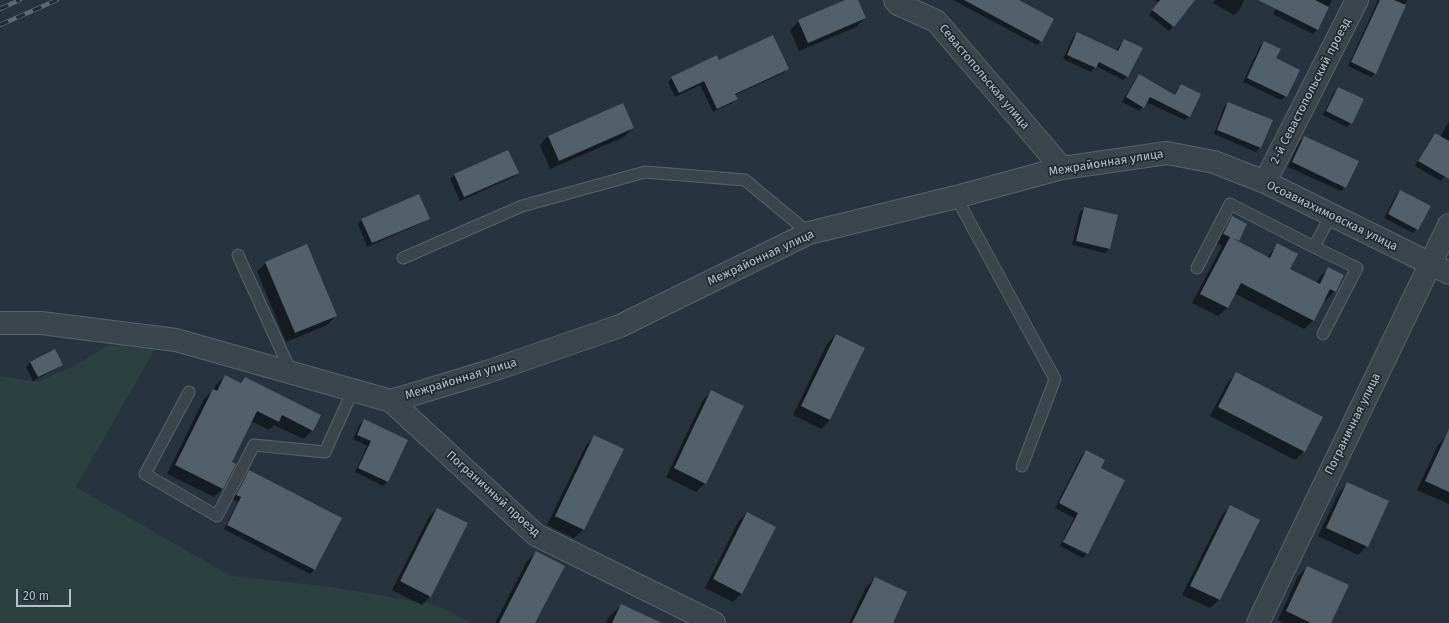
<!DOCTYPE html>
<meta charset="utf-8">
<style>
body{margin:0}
#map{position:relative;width:1449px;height:623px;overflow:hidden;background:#27333e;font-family:"Fira Sans",sans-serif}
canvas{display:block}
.scale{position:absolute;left:16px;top:589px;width:55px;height:18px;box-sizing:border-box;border:2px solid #b7c0c9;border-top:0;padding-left:5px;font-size:12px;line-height:14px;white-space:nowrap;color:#b7c0c9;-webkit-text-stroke:3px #1f2a33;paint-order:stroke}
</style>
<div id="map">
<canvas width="1449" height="623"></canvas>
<div class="scale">20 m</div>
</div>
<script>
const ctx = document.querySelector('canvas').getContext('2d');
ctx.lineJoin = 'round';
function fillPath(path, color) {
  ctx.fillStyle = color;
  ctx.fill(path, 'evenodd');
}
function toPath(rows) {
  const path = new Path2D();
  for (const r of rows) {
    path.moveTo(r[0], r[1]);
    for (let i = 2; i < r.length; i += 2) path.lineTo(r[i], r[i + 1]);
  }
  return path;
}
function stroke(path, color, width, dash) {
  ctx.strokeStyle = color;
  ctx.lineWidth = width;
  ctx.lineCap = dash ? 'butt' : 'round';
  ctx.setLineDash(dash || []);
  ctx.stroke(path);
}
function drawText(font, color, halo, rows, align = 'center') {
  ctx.font = font + ' "Fira Sans",sans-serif';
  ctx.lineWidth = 3.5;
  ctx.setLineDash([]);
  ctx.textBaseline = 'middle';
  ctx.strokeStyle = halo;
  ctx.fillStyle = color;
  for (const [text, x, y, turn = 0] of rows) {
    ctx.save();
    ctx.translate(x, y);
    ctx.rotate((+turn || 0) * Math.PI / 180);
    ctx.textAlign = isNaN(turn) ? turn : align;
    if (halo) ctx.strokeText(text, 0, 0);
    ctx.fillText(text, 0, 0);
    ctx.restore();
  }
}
const green = toPath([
 [109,345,155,349,76,487,231,576,332,587,436,605,472,623,0,623,0,376,37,382,72,367]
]);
const shadow = toPath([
 [848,0,857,0,865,18,856,27,799,51,790,30,799,21],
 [953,0,1017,0,1041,41,1037,45],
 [1155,0,1182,0,1189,6,1169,31,1149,15,1158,2],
 [1215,0,1244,0,1239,11,1234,15,1213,3],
 [1280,0,1332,0,1317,30,1313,34,1273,14],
 [1378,0,1407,0,1387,48,1375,73,1371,77,1348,66],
 [1077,33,1116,51,1124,40,1127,76,1123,80,1096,66,1091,72,1063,59,1073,37],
 [1264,42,1286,96,1281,100,1243,82,1260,46],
 [719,62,788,69,783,73,735,95,736,99,732,103,713,112,700,85,675,97,668,82,672,78],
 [1139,76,1174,96,1177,90,1181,85,1189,116,1185,120,1146,102,1139,111,1122,102,1135,80],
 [1339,88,1351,123,1347,127,1323,115,1334,92],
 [1229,103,1260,147,1256,152,1214,134,1224,107],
 [1449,121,1449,170,1441,181,1415,166,1431,138,1435,134,1440,137],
 [633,128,624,137,550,169,540,145,548,136],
 [1304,137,1345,187,1341,191,1288,167,1300,141],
 [517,173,513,177,460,201,450,179,454,175],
 [1400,191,1417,229,1413,233,1384,218,1396,195],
 [1084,208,1109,249,1105,253,1072,245,1080,212],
 [1232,217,1246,225,1237,242,1267,257,1278,245,1289,269,1316,283,1320,277,1329,268,1335,291,1326,300,1324,299,1313,321,1304,329,1234,293,1227,308,1218,316,1192,303,1222,246,1215,242,1223,226],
 [428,218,424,222,367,247,358,224,362,220],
 [266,263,336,316,327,325,286,342,257,271],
 [836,335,864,349,830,420,821,429,793,415,827,344],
 [30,362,62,364,57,368,33,381,26,367],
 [1237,374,1304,451,1295,460,1210,416,1228,382],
 [225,376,239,383,245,378,312,430,304,439,274,425,269,430,251,421,231,462,223,488,214,497,167,474,204,399,213,391,216,385],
 [712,391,705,483,696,492,666,477,703,400],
 [364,420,387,482,383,486,355,472,367,446,353,439,360,424],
 [595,436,622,450,583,530,574,538,547,525,586,445],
 [1446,436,1449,437,1449,504,1417,490,1438,445],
 [1086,451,1100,468,1124,480,1087,554,1063,540,1074,518,1055,508,1082,455],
 [249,471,315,569,310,574,224,529,238,502,233,499,245,476],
 [1348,483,1367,546,1358,555,1318,536,1339,492],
 [1231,506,1259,520,1219,600,1210,608,1182,595,1222,515],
 [437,509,430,596,422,605,392,590,429,517],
 [747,513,742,593,733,602,705,588,738,522],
 [1062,542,1086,554,1083,558,1060,546],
 [536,553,534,623,495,623,527,561],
 [1307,567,1330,623,1284,623,1278,620,1298,576],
 [875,578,891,623,849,623,866,587],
 [621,605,659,623,606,623,608,618]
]);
const building = toPath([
 [845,0,858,0,866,18,808,43,798,20],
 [964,0,1019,0,1054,19,1042,42],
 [1160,0,1195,0,1174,27,1152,10],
 [1258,0,1315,0,1329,7,1318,30],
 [1380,0,1394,0,1406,5,1376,74,1351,62],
 [1077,32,1118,51,1124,39,1143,48,1128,77,1099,62,1096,68,1067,55],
 [773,35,789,69,735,94,738,99,717,109,704,81,679,93,671,77,717,55,719,60],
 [1264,41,1281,49,1276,58,1300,70,1287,97,1247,78],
 [1139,74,1175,95,1181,84,1201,94,1190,117,1150,97,1144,108,1126,97],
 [1338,87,1364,99,1352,124,1326,111],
 [1228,102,1273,120,1261,148,1217,130],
 [623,103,634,128,559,161,548,136],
 [1435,133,1449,141,1449,179,1418,161],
 [1304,136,1359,161,1346,188,1292,162],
 [508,150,519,173,464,197,454,174],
 [1400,190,1431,206,1418,230,1388,214],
 [419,194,430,219,372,243,361,219],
 [1084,207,1118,215,1110,249,1076,241],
 [1232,216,1247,224,1239,241,1223,234],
 [1230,237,1270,258,1277,243,1298,254,1290,269,1330,289,1314,321,1241,283,1228,308,1200,294],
 [307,244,337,316,295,333,265,262],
 [1328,267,1344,275,1336,292,1320,284],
 [836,334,865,348,830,420,801,406],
 [55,349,63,365,38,377,30,362],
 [1236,372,1323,417,1305,452,1218,407],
 [225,375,241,383,245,377,321,415,313,431,282,415,279,422,257,411,232,462,236,464,223,489,175,465,213,389,217,391],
 [711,390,744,406,706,484,674,468],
 [364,419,408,440,388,482,358,468,371,441,357,435],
 [1449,429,1449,492,1425,481],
 [594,435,624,449,584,530,555,516],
 [1086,450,1105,460,1101,468,1125,480,1088,554,1063,542,1078,513,1059,503],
 [249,470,342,518,315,570,227,525,241,497,236,495],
 [1347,482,1389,501,1368,547,1326,528],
 [1230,505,1260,520,1220,600,1190,586],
 [437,508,468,523,431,597,400,581],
 [747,512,776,527,742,594,713,579],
 [536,551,565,566,535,623,499,623],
 [1307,566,1349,585,1331,623,1311,623,1286,611],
 [875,577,907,592,893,623,852,623],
 [621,604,662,623,612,623]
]);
const lane = toPath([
 [956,197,1055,379,1022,466],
 [1314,247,1357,268,1323,334],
 [238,255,291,372],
 [403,258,522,206,645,172,745,180,809,233],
 [1197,268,1230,204,1314,247,1331,215],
 [189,392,145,474,217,516,254,445,325,452,353,390]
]);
const street = toPath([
 [895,0,898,4,936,21,1062,168],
 [1265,182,1357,0],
 [0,323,41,323,176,340,391,401,536,535,714,623],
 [391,401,487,372,620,326,809,233,956,197,1062,168,1167,153,1214,162,1265,182,1449,273],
 [1258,623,1449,225]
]);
const rail = toPath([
 [0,9,20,0],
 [0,25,57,0]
]);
const streetNames = [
 ["Севастопольская улица",984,77,50],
 ["2-й Севастопольский проезд",1311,91,-63],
 ["Межрайонная улица",1106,163,-9],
 ["Осоавиахимовская улица",1332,216,26],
 ["Межрайонная улица",761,258,-25],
 ["Межрайонная улица",461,379,-17],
 ["Пограничная улица",1353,424,-64],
 ["Пограничный проезд",493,494,42]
];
fillPath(green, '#2a4140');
fillPath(shadow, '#0007');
fillPath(building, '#52606b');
stroke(lane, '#58636c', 13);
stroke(street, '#58636c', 24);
stroke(lane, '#3b454e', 11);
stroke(street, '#3b454e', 22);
stroke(rail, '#5d6974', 4.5);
stroke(rail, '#1f2a33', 3, [9]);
drawText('12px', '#b7c0c9', '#1f2a33', streetNames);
</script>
